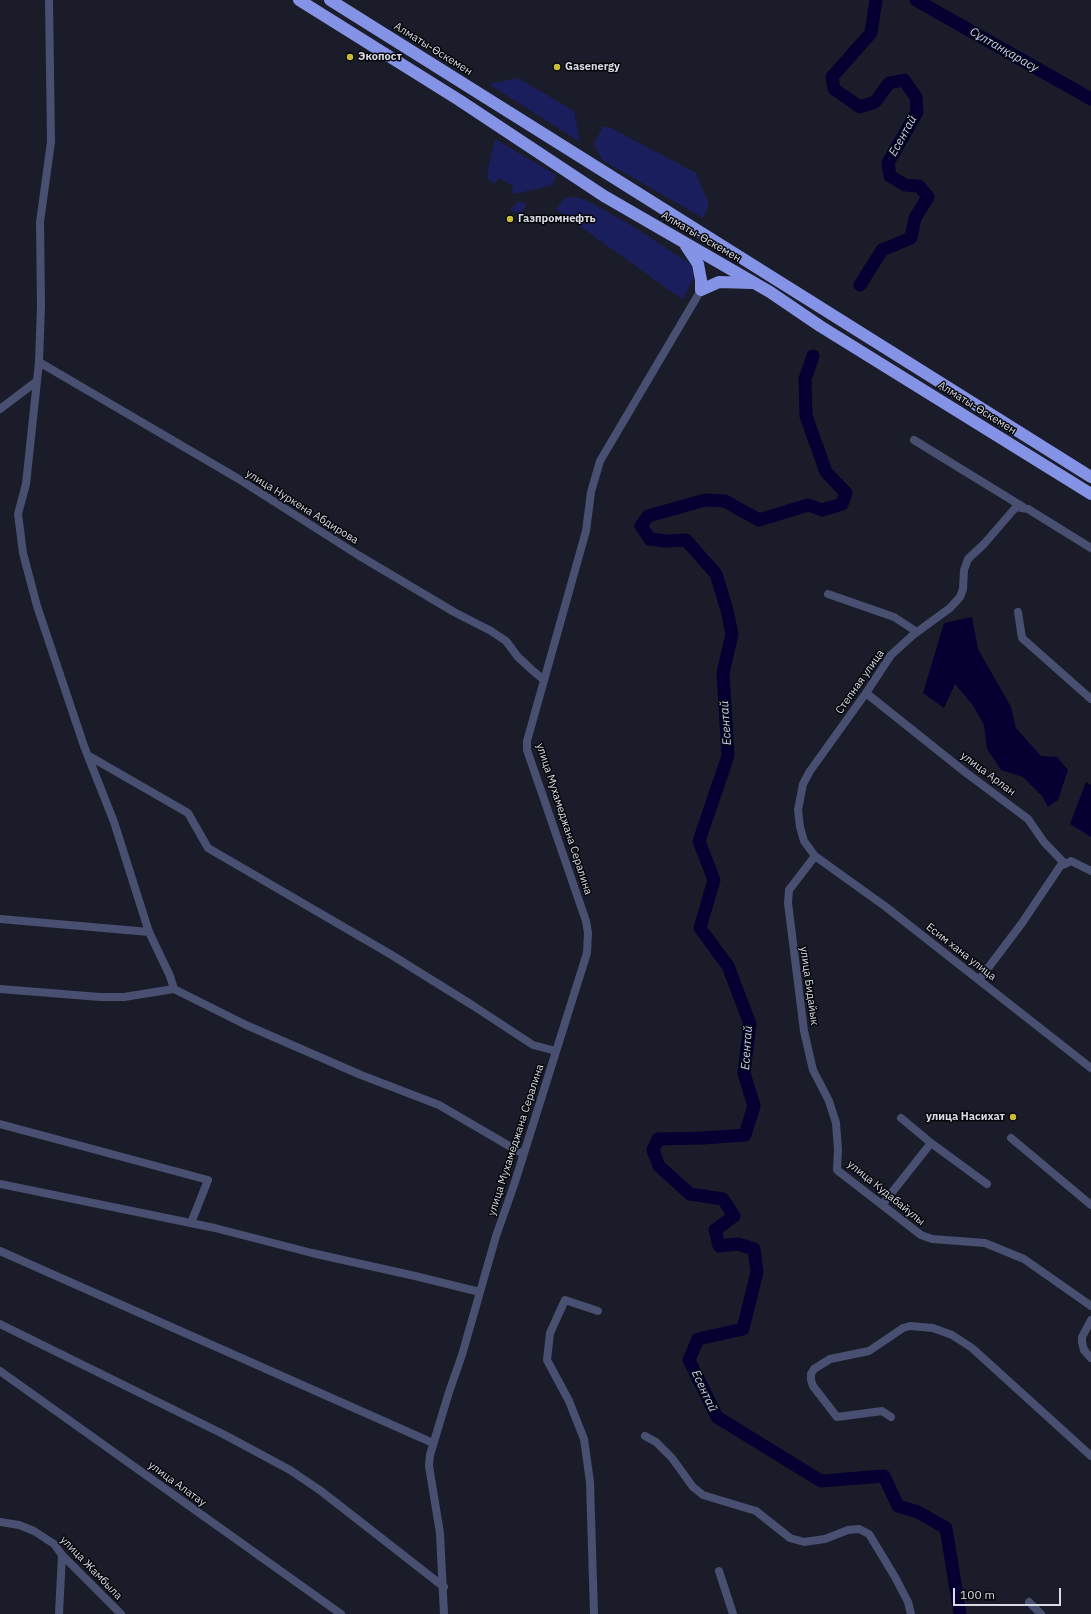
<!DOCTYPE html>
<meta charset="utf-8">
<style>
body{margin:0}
#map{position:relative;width:1091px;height:1614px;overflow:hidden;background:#1a1d29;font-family:"IBM Plex Sans",sans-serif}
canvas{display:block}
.scale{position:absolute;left:953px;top:1588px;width:108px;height:18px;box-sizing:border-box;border:2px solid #d9dbe4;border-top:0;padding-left:5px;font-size:12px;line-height:14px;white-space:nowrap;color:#d9dbe4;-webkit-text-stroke:3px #06070c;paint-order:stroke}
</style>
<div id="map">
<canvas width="1091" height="1614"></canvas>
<div class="scale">100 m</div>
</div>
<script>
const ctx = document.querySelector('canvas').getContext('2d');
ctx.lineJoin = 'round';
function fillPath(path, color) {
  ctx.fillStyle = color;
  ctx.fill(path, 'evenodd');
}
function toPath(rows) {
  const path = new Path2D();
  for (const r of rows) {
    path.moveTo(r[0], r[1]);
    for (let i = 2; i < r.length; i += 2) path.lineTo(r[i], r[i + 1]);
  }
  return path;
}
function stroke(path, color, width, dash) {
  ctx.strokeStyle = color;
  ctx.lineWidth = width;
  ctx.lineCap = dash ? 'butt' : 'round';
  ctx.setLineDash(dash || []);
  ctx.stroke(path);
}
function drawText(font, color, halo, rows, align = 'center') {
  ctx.font = font + ' "IBM Plex Sans",sans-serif';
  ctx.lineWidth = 3;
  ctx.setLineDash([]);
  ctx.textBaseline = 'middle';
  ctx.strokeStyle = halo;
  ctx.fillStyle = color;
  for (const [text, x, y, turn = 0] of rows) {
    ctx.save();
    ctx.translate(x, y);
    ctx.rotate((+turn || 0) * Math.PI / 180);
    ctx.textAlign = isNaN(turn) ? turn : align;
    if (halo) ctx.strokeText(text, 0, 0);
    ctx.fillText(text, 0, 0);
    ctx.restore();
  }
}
const green = toPath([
 [518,78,574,111,580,142,489,84],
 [603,126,611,128,696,173,709,205,703,218,602,160,594,144],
 [495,139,556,175,553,185,514,194,511,192,514,186,498,178,495,184,487,178,488,169],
 [575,197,586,200,629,224,692,265,694,277,683,300,556,209,565,198],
 [518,202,525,203,527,205,520,215,510,209]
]);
const water = toPath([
 [972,617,978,649,1011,707,1016,728,1041,756,1057,757,1068,770,1058,800,1048,807,1042,796,1023,777,1001,770,987,749,984,725,972,704,955,684,944,708,923,693,944,623],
 [1086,782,1091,785,1091,837,1070,824]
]);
const river = toPath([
 [916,0,1091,99],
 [860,285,882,250,911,238,915,218,928,197,919,186,905,185,890,176,888,163,917,112,916,97,904,80,889,83,875,102,860,107,834,89,832,77,871,33,876,0],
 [813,356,805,379,806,416,826,472,846,493,842,504,822,510,808,505,759,520,725,501,705,500,648,516,641,526,650,539,666,541,686,540,716,574,727,610,732,634,723,673,728,756,699,841,714,880,700,928,728,966,750,1024,744,1073,754,1106,745,1135,703,1138,658,1139,653,1150,659,1166,690,1194,723,1199,734,1216,715,1230,719,1246,738,1244,754,1249,757,1272,743,1329,698,1339,689,1360,717,1417,821,1481,884,1476,898,1506,918,1512,946,1528,960,1614]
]);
const street = toPath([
 [49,0,51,142,40,222,41,306,39,362,26,484,18,514,23,553,37,606,84,746,114,822,149,932,170,976,174,989,246,1025,361,1075,439,1105,523,1154],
 [39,362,237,478,358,555,454,612,491,631,506,641,518,657,532,670,544,680],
 [0,409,37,381],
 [914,440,1023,507],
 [1091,548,1028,509,1016,507,984,544,968,559,964,570,963,589,960,597,950,608,913,635,891,655,866,693,810,771,803,784,798,810,800,827,804,841,815,856,886,907,1091,1068],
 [828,594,894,617,917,632],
 [1018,612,1022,638,1091,699],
 [866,693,965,772,1028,819,1044,842,1065,864,1071,861,1091,871],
 [89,756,188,813,208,848,390,954,472,1005,533,1045,556,1051],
 [815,856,789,890,788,903,804,1031,813,1070,829,1101,836,1123,838,1150,837,1170,921,1235,932,1239,985,1243,1024,1259,1091,1306],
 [0,919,149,932],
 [979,980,1022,923,1061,865,1065,864],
 [0,989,100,997,124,997,174,989],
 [901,1118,931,1143],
 [0,1124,208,1180,191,1223],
 [1011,1138,1091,1205],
 [0,1184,215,1228,312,1253,415,1276,480,1292],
 [882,1205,931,1143,987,1184],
 [0,1251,433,1443],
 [1091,1320,1082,1337,1082,1342,1084,1350,1091,1358],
 [0,1324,223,1434,290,1470,321,1491,444,1587],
 [0,1371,341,1614],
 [891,1417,882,1411,837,1417,813,1386,811,1380,811,1374,814,1369,830,1359,869,1351,903,1328,910,1326,933,1328,952,1335,972,1348,1091,1456],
 [645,1436,656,1442,672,1458,693,1487,703,1495,756,1511,790,1538,804,1542,825,1539,848,1530,859,1529,869,1534,895,1577,908,1602,911,1614],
 [0,1522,19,1525,34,1531,54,1544,62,1555,121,1614],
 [719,1571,733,1614],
 [1029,1602,1041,1614],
 [59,1614,62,1555],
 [444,1614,440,1533,429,1466,430,1455,449,1392,462,1355,496,1236,514,1185,587,953,588,933,586,921,527,750,527,741,586,531,591,492,600,461,701,290],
 [594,1614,590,1482,584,1439,569,1401,547,1360,550,1333,565,1300,598,1311]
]);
const highway = toPath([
 [299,0,459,100,604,196,770,292,820,326,1091,494],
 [330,0,1091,477],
 [686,246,698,264,701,280,701,290],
 [701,290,719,282,752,283]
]);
const markers = [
 [350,57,4,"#c9ba3a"],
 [557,67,4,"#c9ba3a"],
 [510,219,4,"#c9ba3a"],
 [1013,1117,4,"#c9ba3a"]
];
const streetNames = [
 ["Алматы-Өскемен",433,49,32],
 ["Алматы-Өскемен",701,237,30],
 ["Алматы-Өскемен",977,408,32],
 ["улица Нуркена Абдирова",302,507,32],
 ["Степная улица",860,682,-55],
 ["улица Арлан",988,774,37],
 ["улица Мухамеджана Сералина",564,819,72],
 ["Есим хана улица",961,952,38],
 ["улица Бидайык",809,986,82],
 ["улица Мухамеджана Сералина",516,1140,-72],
 ["улица Кудабайулы",886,1193,39],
 ["улица Алатау",177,1484,36],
 ["улица Жамбыла",91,1568,46]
];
const poiNames = [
 ["Экопост",358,57],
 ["Gasenergy",565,67],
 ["Газпромнефть",518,219],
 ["улица Насихат",1005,1117,"right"]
];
const waterNames = [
 ["Сұлтанқарасу",1004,50,30],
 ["Есентай",903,136,-61],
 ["Есентай",726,723,-94],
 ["Есентай",747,1048,-86],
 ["Есентай",704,1391,65]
];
fillPath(green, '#1b1e5c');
fillPath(water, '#050031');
stroke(river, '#050031', 13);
stroke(street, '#484f70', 8);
stroke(highway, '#8493e6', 12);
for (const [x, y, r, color] of markers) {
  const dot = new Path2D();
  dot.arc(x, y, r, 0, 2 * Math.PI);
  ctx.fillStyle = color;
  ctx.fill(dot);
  stroke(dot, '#06070c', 1.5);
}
drawText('11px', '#d9dbe4', '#06070c', streetNames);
drawText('bold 11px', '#d9dbe4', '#06070c', poiNames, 'left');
drawText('italic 12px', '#c6d1fc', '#06070c', waterNames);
</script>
